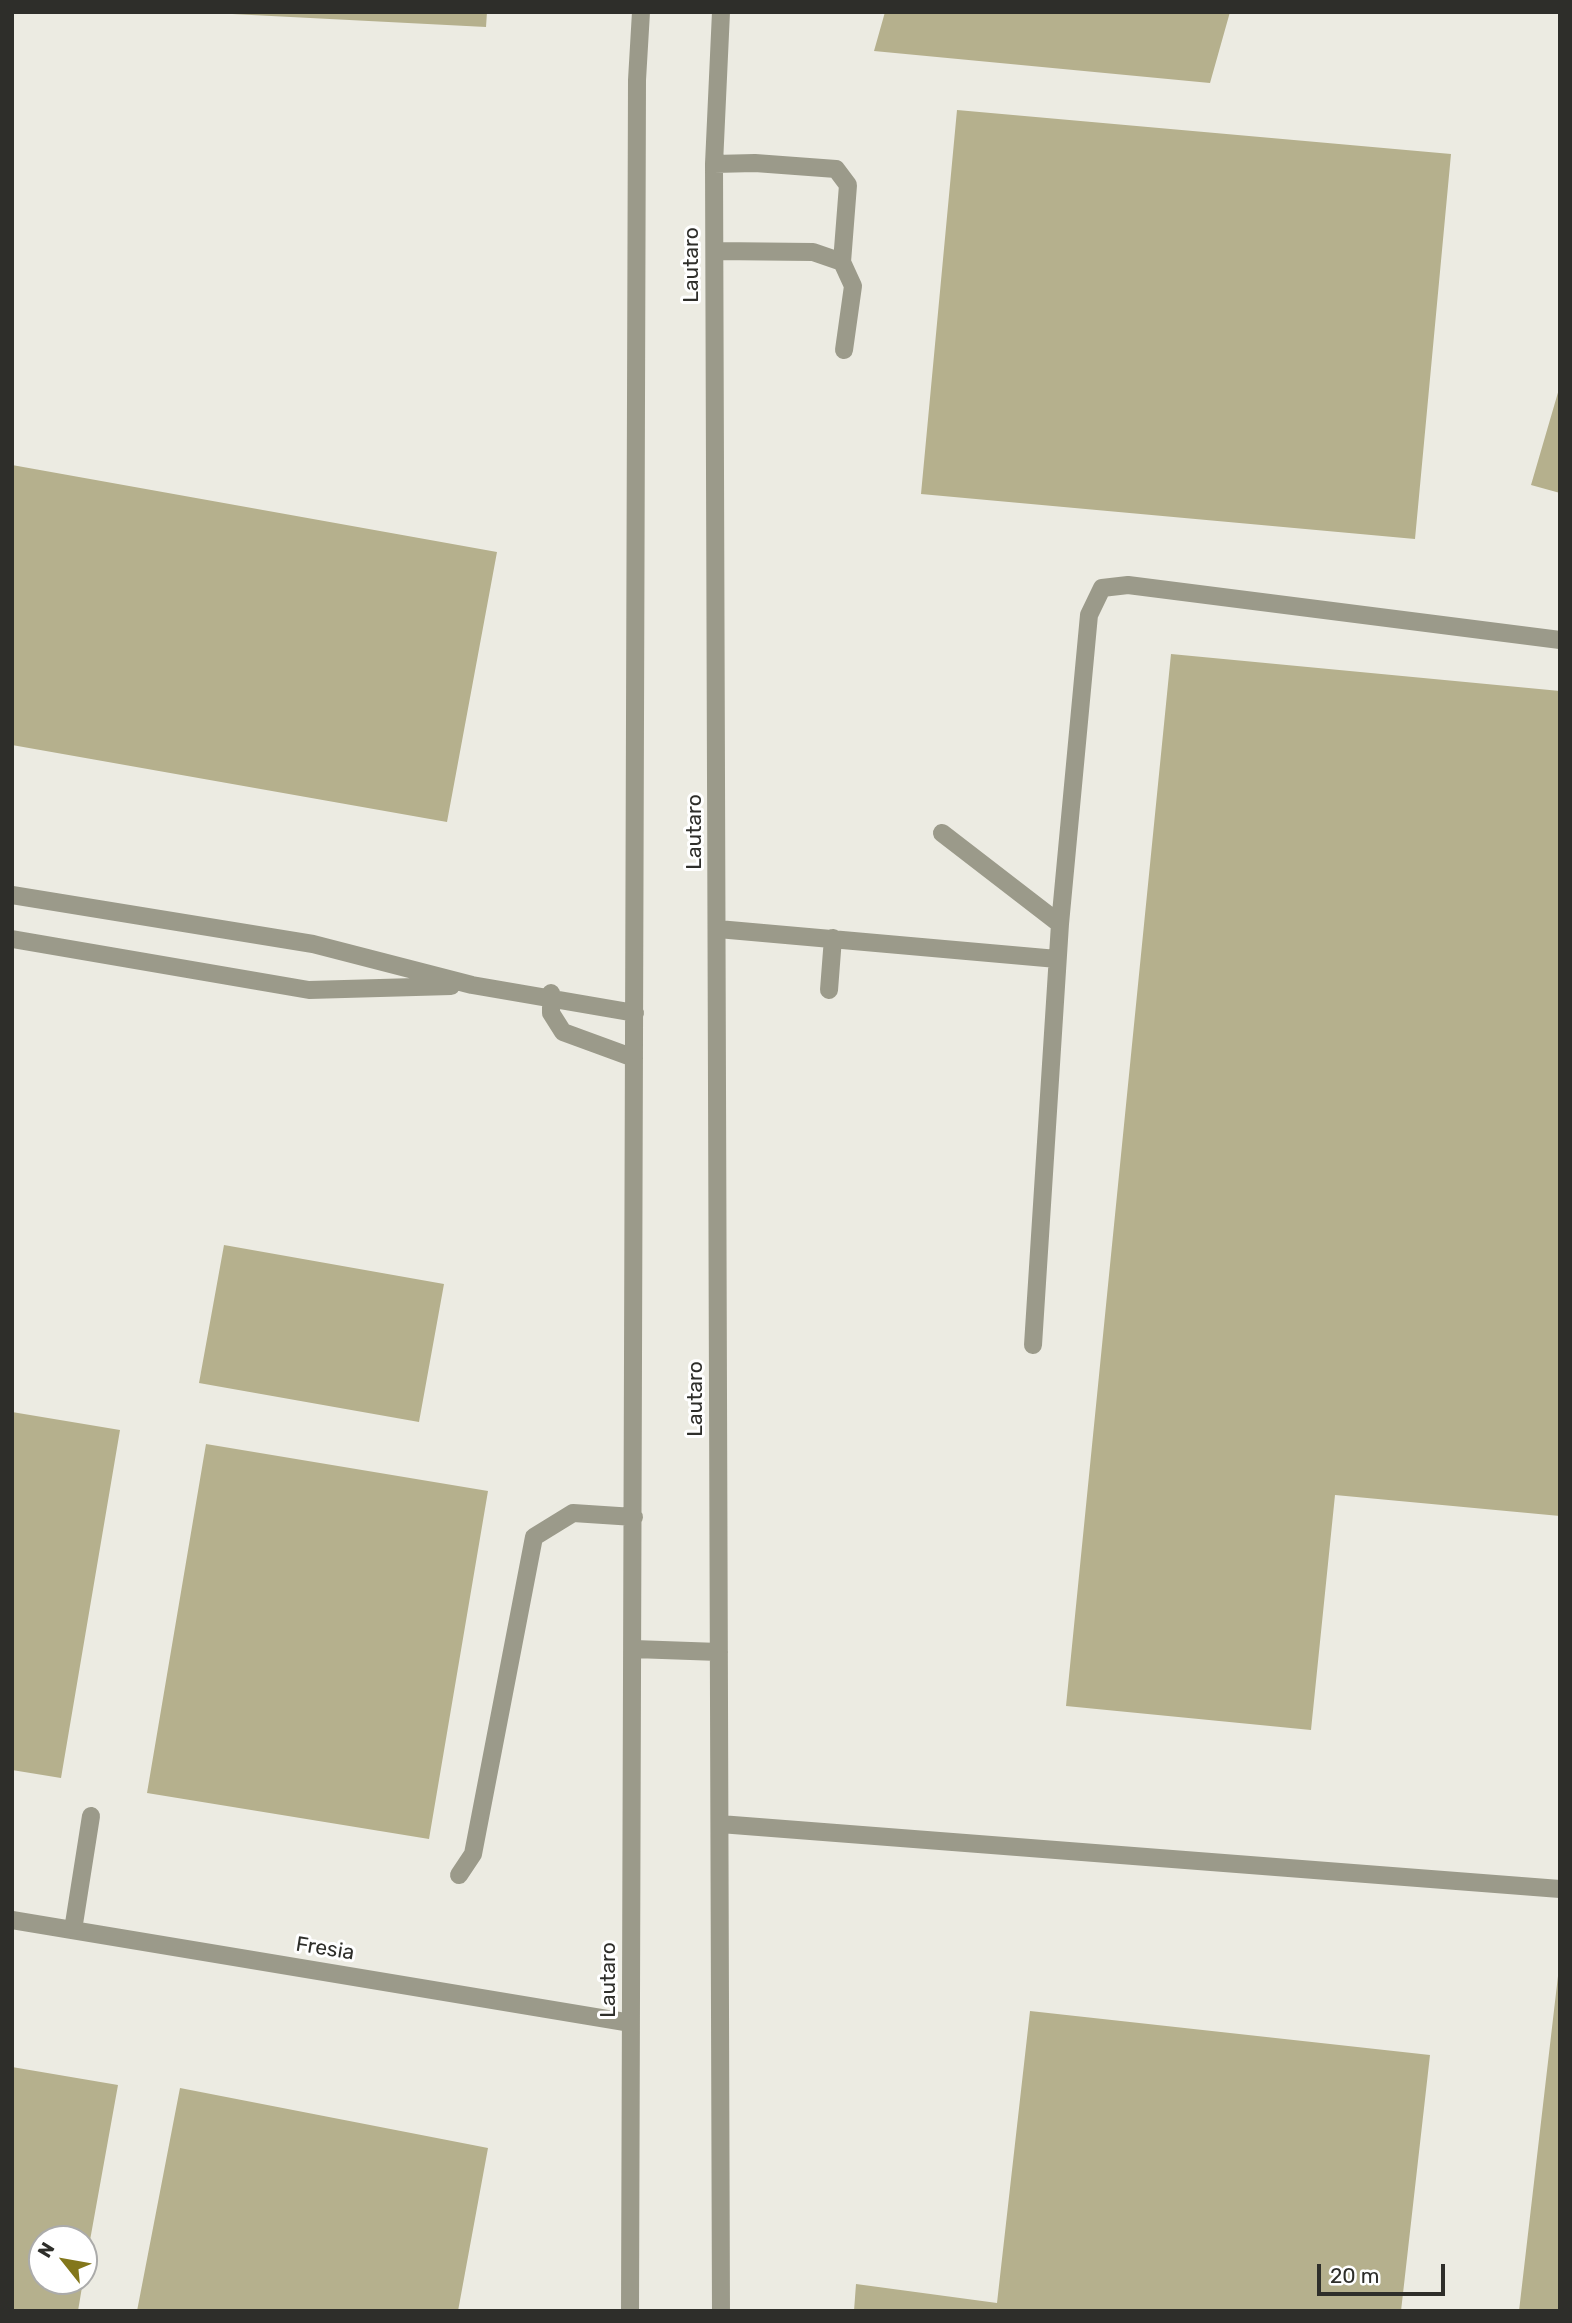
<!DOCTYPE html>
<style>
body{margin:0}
#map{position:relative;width:1572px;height:2323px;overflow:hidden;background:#ecebe2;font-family:Rubik,sans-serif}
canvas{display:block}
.frame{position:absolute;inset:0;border:14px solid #2e2e2a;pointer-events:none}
.north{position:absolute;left:28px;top:2225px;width:70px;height:70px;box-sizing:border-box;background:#fff;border:2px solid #ababaa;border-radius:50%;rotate:301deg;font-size:19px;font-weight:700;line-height:28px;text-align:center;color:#2e2e2a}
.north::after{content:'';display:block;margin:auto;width:24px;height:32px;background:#83771b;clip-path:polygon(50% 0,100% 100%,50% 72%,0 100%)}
.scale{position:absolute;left:1317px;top:2264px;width:128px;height:32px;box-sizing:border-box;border:4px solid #2e2e2a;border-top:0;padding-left:9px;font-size:21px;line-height:24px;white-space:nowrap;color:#2e2e2a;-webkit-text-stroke:5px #fff;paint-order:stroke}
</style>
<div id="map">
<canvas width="1572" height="2323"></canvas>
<div class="frame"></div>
<div class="north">N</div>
<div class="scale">20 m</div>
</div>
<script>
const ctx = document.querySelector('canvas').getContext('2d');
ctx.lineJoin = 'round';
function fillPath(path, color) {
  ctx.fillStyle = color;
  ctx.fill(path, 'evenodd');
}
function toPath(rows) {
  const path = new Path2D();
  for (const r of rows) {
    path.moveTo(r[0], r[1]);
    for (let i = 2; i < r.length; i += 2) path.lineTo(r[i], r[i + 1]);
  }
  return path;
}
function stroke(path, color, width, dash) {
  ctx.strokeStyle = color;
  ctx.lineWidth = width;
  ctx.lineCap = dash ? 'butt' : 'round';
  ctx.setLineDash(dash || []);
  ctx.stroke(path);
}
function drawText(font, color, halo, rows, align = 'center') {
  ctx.font = font + ' Rubik,sans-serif';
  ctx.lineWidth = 6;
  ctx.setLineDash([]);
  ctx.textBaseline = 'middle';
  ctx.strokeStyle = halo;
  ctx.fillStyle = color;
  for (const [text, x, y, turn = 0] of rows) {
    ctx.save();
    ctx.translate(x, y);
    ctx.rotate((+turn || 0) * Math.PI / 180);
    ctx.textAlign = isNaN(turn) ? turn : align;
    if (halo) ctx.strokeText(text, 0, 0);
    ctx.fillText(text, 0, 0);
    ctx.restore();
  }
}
const building = toPath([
 [193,12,487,12,486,27],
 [885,12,1230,12,1210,83,874,51],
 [957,110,1451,154,1415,539,921,494],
 [1559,389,1560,389,1560,493,1531,485],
 [12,465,497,552,447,822,12,745],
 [1171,654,1560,691,1560,1516,1335,1495,1311,1730,1066,1706],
 [224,1245,444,1284,419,1422,199,1383],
 [12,1412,120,1430,61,1778,12,1770],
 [206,1444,488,1491,429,1839,147,1793],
 [1558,1976,1560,2311,1519,2311],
 [1030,2011,1430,2055,1401,2311,854,2311,856,2284,997,2303],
 [12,2067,118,2085,85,2268,84,2239,42,2239,42,2281,83,2281,78,2311,12,2311],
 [180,2088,488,2148,458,2311,137,2311]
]);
const minor = toPath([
 [721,12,714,164,721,2311],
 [714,164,755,163,836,169,848,185,842,262],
 [715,251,813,252,842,262,853,286,844,350],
 [942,833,1060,924],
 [12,895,313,944,472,985,635,1013],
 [718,929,1057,959],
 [12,939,309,990,451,986],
 [829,990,833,938],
 [551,993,551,1013,563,1032,634,1058],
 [1033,1345,1060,924,1089,615,1102,588,1128,585,1560,640],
 [634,1649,719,1652],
 [720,1824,1560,1889],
 [459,1875,473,1854,534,1537,573,1513,634,1517],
 [12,1920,631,2023],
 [73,1930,91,1816],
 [630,2311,637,80,641,12]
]);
const streetNames = [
 ["Lautaro",692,265,-90],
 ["Lautaro",695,832,-90],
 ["Lautaro",696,1399,-90],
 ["Fresia",325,1949,9],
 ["Lautaro",609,1980,-90]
];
fillPath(building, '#b5b08d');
stroke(minor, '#9b9a8a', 18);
drawText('21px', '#2e2e2a', '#fff', streetNames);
</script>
